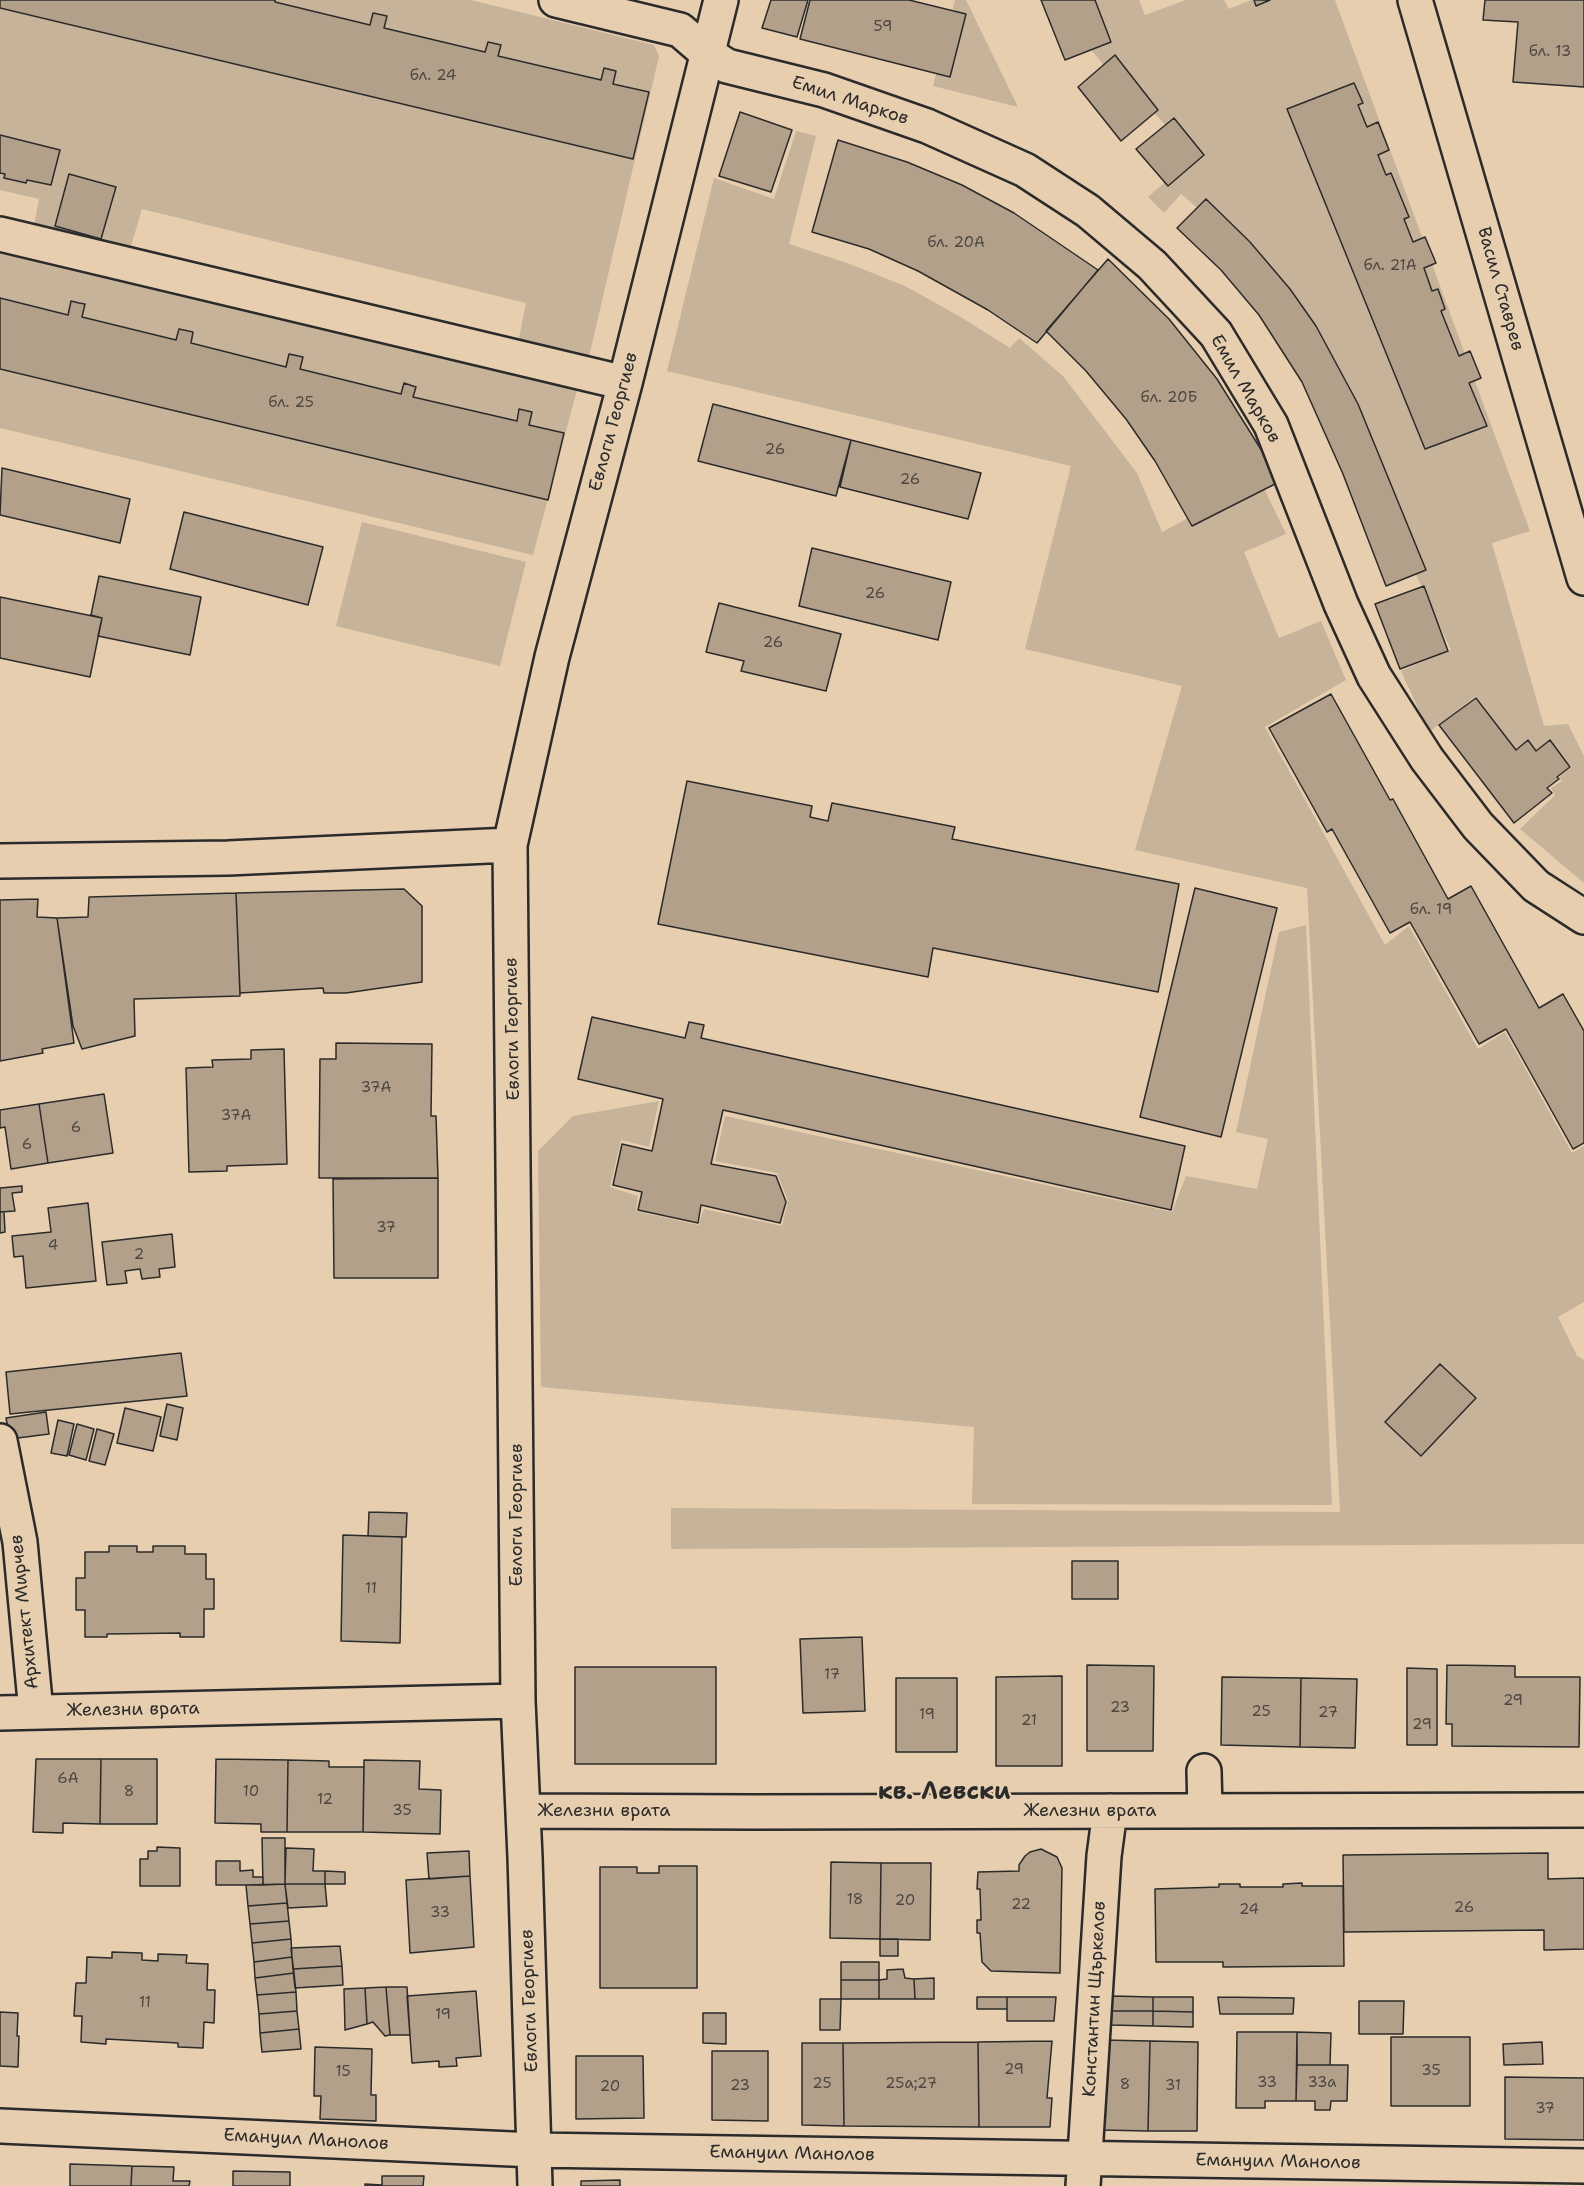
<!DOCTYPE html>
<meta charset="utf-8">
<style>
body{margin:0}
canvas{display:block;background:#e6ceae}
</style>
<canvas width="1584" height="2186"></canvas>
<script>
const ctx = document.querySelector('canvas').getContext('2d');
ctx.lineJoin = 'round';
function fillPath(path, color) {
  ctx.fillStyle = color;
  ctx.fill(path, 'evenodd');
}
function toPath(rows) {
  const path = new Path2D();
  for (const r of rows) {
    path.moveTo(r[0], r[1]);
    for (let i = 2; i < r.length; i += 2) path.lineTo(r[i], r[i + 1]);
  }
  return path;
}
function stroke(path, color, width, dash) {
  ctx.strokeStyle = color;
  ctx.lineWidth = width;
  ctx.lineCap = dash ? 'butt' : 'round';
  ctx.setLineDash(dash || []);
  ctx.stroke(path);
}
function drawText(font, color, halo, rows, align = 'center') {
  ctx.font = font + ' "Shantell Sans",sans-serif';
  ctx.lineWidth = 4.5;
  ctx.setLineDash([]);
  ctx.textBaseline = 'middle';
  ctx.strokeStyle = halo;
  ctx.fillStyle = color;
  for (const [text, x, y, turn = 0] of rows) {
    ctx.save();
    ctx.translate(x, y);
    ctx.rotate((+turn || 0) * Math.PI / 180);
    ctx.textAlign = isNaN(turn) ? turn : align;
    if (halo) ctx.strokeText(text, 0, 0);
    ctx.fillText(text, 0, 0);
    ctx.restore();
  }
}
const green = toPath([
 [0,0,471,0,654,45,659,56,588,361,522,344,519,338,526,303,142,209,131,246,121,249,33,230,39,199,0,190],
 [955,0,966,0,1018,107,933,86],
 [1076,0,1139,0,1145,15,1186,0,1224,0,1229,9,1251,0,1335,0,1530,531,1492,543,1544,726,1568,724,1584,756,1584,883,1520,829,1555,795,1551,788,1562,781,1559,777,1572,767,1550,740,1536,750,1528,739,1516,749,1476,696,1429,732,1401,671,1451,650,1300,324,1234,239,1181,194,1164,213,1148,197,1194,157,1148,106,1142,110,1086,44],
 [796,131,816,136,789,244,847,263,905,286,959,316,1010,348,1019,338,1063,376,1137,473,1162,532,1260,480,1286,534,1244,552,1279,638,1321,621,1346,680,1265,727,1385,945,1409,926,1478,1049,1505,1032,1572,1153,1584,1146,1584,1302,1558,1317,1577,1356,1584,1360,1584,1544,671,1549,671,1508,1340,1512,1307,888,1135,850,1182,686,1025,649,1071,466,667,371,714,178,774,199],
 [0,253,577,390,533,555,0,428],
 [362,522,526,562,500,666,336,626],
 [1306,925,1332,1505,972,1504,974,1427,541,1387,538,1151,573,1116,659,1101,649,1147,621,1140,610,1187,638,1196,636,1211,698,1225,704,1209,782,1226,788,1201,777,1173,715,1161,725,1116,1172,1212,1186,1176,1257,1189,1268,1139,1236,1132,1279,932]
]);
const building = toPath([
 [0,0,275,0,275,2,370,25,373,13,387,16,384,28,485,52,488,42,501,45,498,56,601,80,604,68,616,71,613,84,649,92,633,159,0,8,0,0],
 [771,0,808,0,797,37,762,28,771,0],
 [810,0,909,0,966,14,950,77,800,39,810,0],
 [1041,0,1095,0,1111,42,1065,60,1041,0],
 [1254,0,1270,0,1256,6,1254,0],
 [1485,0,1584,0,1584,87,1513,82,1518,22,1483,20,1485,0],
 [1115,55,1158,110,1121,141,1078,87,1115,55],
 [1354,83,1363,103,1358,105,1367,127,1378,122,1389,150,1378,155,1386,175,1391,173,1409,217,1404,219,1413,242,1425,237,1436,263,1424,268,1432,291,1438,289,1445,309,1441,311,1459,356,1470,351,1481,378,1469,383,1487,426,1425,449,1287,109,1354,83],
 [740,112,792,130,771,192,719,176,740,112],
 [1174,118,1204,155,1168,186,1136,149,1174,118],
 [0,135,60,150,51,185,27,180,26,183,4,178,5,174,0,173,0,135],
 [838,140,907,162,962,185,1014,213,1098,270,1037,343,988,310,918,271,869,249,812,232,838,140],
 [69,174,116,187,101,239,55,226,69,174],
 [1206,199,1250,242,1290,289,1316,326,1358,404,1426,570,1386,586,1343,474,1302,382,1259,315,1221,270,1177,228,1206,199],
 [1108,259,1169,319,1217,379,1262,451,1277,483,1192,526,1155,461,1126,419,1086,371,1046,331,1108,259],
 [0,298,68,315,71,301,79,303,85,304,82,317,176,340,179,329,193,332,191,343,286,367,289,354,303,357,300,369,401,394,404,383,416,387,413,397,517,421,519,409,532,412,529,425,564,433,548,500,0,369,0,298],
 [713,404,851,440,836,496,698,461,713,404],
 [851,440,981,473,968,519,840,487,851,440],
 [2,468,130,499,120,543,0,515,2,468],
 [184,512,323,547,308,605,170,569,184,512],
 [812,548,951,582,938,640,799,606,812,548],
 [99,576,201,597,190,655,98,636,102,618,91,615,99,576],
 [1424,586,1448,651,1400,669,1375,604,1424,586],
 [0,597,102,618,90,677,0,658,0,597],
 [719,603,841,634,826,691,741,671,744,661,706,652,719,603],
 [1331,694,1390,800,1393,799,1448,899,1471,886,1539,1008,1563,994,1584,1031,1584,1143,1573,1149,1506,1029,1479,1044,1410,922,1390,933,1332,829,1327,832,1269,728,1331,694],
 [1476,698,1516,750,1528,740,1536,751,1550,740,1570,767,1557,777,1559,779,1547,788,1552,793,1514,823,1439,725,1476,698],
 [687,781,812,806,810,817,828,821,832,803,955,827,952,839,1179,884,1158,992,933,948,928,977,658,924,687,781],
 [1195,888,1277,908,1221,1137,1140,1117,1195,888],
 [404,889,422,906,422,982,346,993,324,993,323,988,240,993,236,893,404,889],
 [236,893,240,996,134,999,135,1036,82,1049,73,1026,57,918,88,917,89,897,236,893],
 [38,899,37,917,57,918,74,1043,42,1049,43,1053,0,1061,0,900,38,899],
 [592,1017,685,1038,689,1022,704,1025,701,1038,1185,1146,1171,1210,723,1110,711,1164,776,1176,786,1202,780,1223,701,1205,698,1223,638,1210,642,1192,613,1185,622,1144,652,1151,663,1099,578,1079,592,1017],
 [336,1043,432,1044,431,1116,436,1116,438,1178,319,1178,320,1059,336,1059,336,1043],
 [284,1049,287,1164,227,1166,227,1171,189,1172,186,1068,213,1067,212,1060,251,1059,251,1050,284,1049],
 [104,1094,113,1153,48,1163,39,1104,104,1094],
 [39,1104,48,1163,11,1169,5,1127,0,1128,0,1110,39,1104],
 [438,1178,438,1278,334,1278,333,1179,438,1178],
 [22,1186,22,1192,12,1193,15,1211,0,1212,0,1188,22,1186],
 [88,1203,96,1281,26,1288,23,1256,14,1257,12,1236,51,1232,48,1208,88,1203],
 [0,1212,4,1212,5,1232,0,1233,0,1212],
 [172,1234,175,1267,159,1269,160,1277,142,1279,140,1269,125,1271,127,1283,107,1285,102,1242,172,1234],
 [181,1353,187,1396,10,1414,6,1372,181,1353],
 [1440,1364,1476,1398,1421,1456,1385,1422,1440,1364],
 [167,1404,183,1408,177,1440,160,1436,167,1404],
 [125,1408,161,1417,153,1451,117,1443,125,1408],
 [46,1412,49,1434,10,1439,6,1418,46,1412],
 [58,1420,74,1424,67,1456,51,1453,58,1420],
 [77,1424,94,1429,86,1460,69,1455,77,1424],
 [97,1429,114,1434,105,1465,89,1461,97,1429],
 [369,1512,407,1513,406,1537,368,1536,369,1512],
 [343,1535,402,1537,400,1643,341,1641,343,1535],
 [109,1546,137,1546,137,1552,153,1552,153,1546,185,1546,185,1554,206,1554,206,1579,214,1579,214,1609,204,1609,204,1637,180,1637,180,1633,107,1634,107,1637,85,1637,85,1610,76,1610,76,1578,85,1578,85,1552,109,1552,109,1546],
 [1072,1561,1118,1561,1118,1599,1072,1599,1072,1561],
 [862,1637,865,1711,803,1713,800,1639,862,1637],
 [1087,1665,1154,1666,1153,1751,1087,1751,1087,1665],
 [1447,1665,1515,1666,1515,1677,1580,1677,1579,1747,1452,1746,1452,1724,1446,1724,1447,1665],
 [575,1667,716,1667,716,1764,575,1764,575,1667],
 [1407,1668,1437,1669,1437,1745,1407,1745,1407,1668],
 [1062,1676,1062,1766,996,1766,996,1677,1062,1676],
 [1222,1677,1301,1678,1300,1747,1221,1745,1222,1677],
 [896,1678,957,1678,957,1752,896,1752,896,1678],
 [1301,1678,1357,1679,1355,1748,1300,1747,1301,1678],
 [36,1759,101,1759,100,1824,63,1823,63,1833,33,1832,36,1759],
 [101,1759,157,1759,157,1824,100,1824,101,1759],
 [216,1759,288,1760,287,1832,261,1832,261,1824,215,1823,216,1759],
 [288,1760,329,1761,329,1767,364,1767,363,1832,287,1832,288,1760],
 [364,1760,420,1761,419,1789,441,1790,440,1834,363,1832,364,1760],
 [262,1838,285,1838,285,1884,263,1885,262,1838],
 [157,1847,180,1848,180,1886,140,1886,140,1859,148,1859,148,1851,157,1851,157,1847],
 [286,1848,314,1849,313,1871,325,1871,325,1884,285,1884,286,1848],
 [1041,1849,1057,1857,1062,1868,1060,1973,991,1971,982,1962,980,1933,977,1933,977,1920,981,1920,980,1889,977,1889,978,1872,1019,1871,1019,1865,1025,1856,1030,1852,1041,1849],
 [469,1851,470,1876,429,1879,427,1853,469,1851],
 [1548,1853,1548,1879,1584,1878,1584,1949,1544,1950,1544,1930,1344,1932,1343,1855,1548,1853],
 [216,1861,240,1861,240,1871,253,1870,253,1877,263,1877,263,1885,216,1885,216,1861],
 [831,1862,881,1863,880,1939,830,1938,831,1862],
 [881,1863,931,1863,930,1940,880,1939,881,1863],
 [659,1866,697,1866,697,1988,600,1988,600,1867,637,1867,637,1873,659,1873,659,1866],
 [325,1871,345,1872,345,1884,325,1884,325,1871],
 [470,1876,474,1947,410,1953,406,1880,470,1876],
 [1302,1883,1302,1886,1343,1886,1344,1966,1223,1967,1223,1962,1156,1962,1155,1889,1219,1887,1219,1884,1240,1884,1240,1887,1283,1887,1283,1884,1302,1883],
 [285,1884,287,1903,248,1906,246,1885,285,1884],
 [285,1884,325,1884,327,1906,288,1908,285,1884],
 [287,1903,289,1921,250,1924,248,1906,287,1903],
 [289,1921,291,1939,252,1943,250,1924,289,1921],
 [291,1939,292,1957,254,1962,252,1943,291,1939],
 [880,1939,898,1939,898,1956,880,1956,880,1939],
 [340,1946,342,1966,293,1969,291,1948,340,1946],
 [112,1952,142,1953,142,1960,158,1961,158,1954,187,1955,186,1963,208,1964,207,1990,215,1990,214,2023,204,2022,203,2048,178,2047,178,2043,106,2039,106,2044,81,2042,82,2016,74,2016,76,1983,86,1983,87,1957,112,1958,112,1952],
 [292,1957,294,1973,255,1978,254,1962,292,1957],
 [841,1962,879,1962,879,1980,841,1980,841,1962],
 [342,1966,343,1985,295,1988,293,1969,342,1966],
 [903,1969,905,1978,914,1979,915,1999,879,1999,879,1980,887,1979,887,1970,903,1969],
 [294,1973,296,1992,257,1995,255,1978,294,1973],
 [934,1978,934,1999,915,1999,914,1979,934,1978],
 [841,1980,879,1980,879,1999,841,1999,841,1980],
 [386,1987,407,1987,410,2035,390,2035,386,1987],
 [386,1987,390,2035,385,2036,373,2022,367,2024,365,1988,386,1987],
 [365,1988,367,2024,345,2030,344,1989,365,1988],
 [476,1991,481,2056,456,2058,457,2066,439,2067,439,2061,412,2063,407,1996,476,1991],
 [296,1992,297,2011,259,2014,257,1995,296,1992],
 [1112,1996,1153,1997,1153,2011,1112,2011,1112,1996],
 [977,1997,1007,1997,1007,2009,977,2009,977,1997],
 [1007,1997,1056,1997,1054,2021,1007,2021,1007,1997],
 [1153,1997,1193,1997,1193,2012,1153,2011,1153,1997],
 [1218,1997,1294,1998,1293,2014,1220,2014,1218,1997],
 [820,1999,841,1999,840,2030,820,2030,820,1999],
 [1359,2001,1404,2001,1403,2034,1359,2034,1359,2001],
 [297,2011,299,2029,260,2033,259,2014,297,2011],
 [1112,2011,1153,2011,1153,2026,1111,2025,1112,2011],
 [1153,2011,1193,2012,1193,2027,1153,2026,1153,2011],
 [0,2012,18,2013,17,2036,19,2036,18,2067,0,2066,0,2012],
 [703,2013,726,2013,726,2044,703,2043,703,2013],
 [299,2029,301,2049,262,2052,260,2033,299,2029],
 [1237,2032,1297,2032,1296,2101,1265,2101,1265,2108,1236,2108,1237,2032],
 [1297,2032,1331,2033,1330,2065,1297,2065,1297,2032],
 [1391,2037,1470,2037,1470,2106,1391,2106,1391,2037],
 [1102,2040,1150,2041,1148,2131,1101,2130,1102,2040],
 [1052,2041,1047,2098,1052,2098,1050,2127,979,2127,978,2042,1052,2041],
 [1150,2041,1198,2042,1197,2131,1148,2131,1150,2041],
 [978,2042,979,2127,844,2126,843,2043,978,2042],
 [1542,2042,1543,2064,1504,2065,1503,2044,1542,2042],
 [802,2043,843,2043,844,2126,802,2125,802,2043],
 [315,2047,372,2049,371,2095,376,2095,376,2121,320,2119,321,2096,314,2096,315,2047],
 [712,2051,768,2051,768,2121,712,2120,712,2051],
 [576,2056,643,2056,644,2118,576,2119,576,2056],
 [1297,2065,1348,2065,1347,2101,1331,2101,1330,2110,1315,2110,1315,2101,1296,2101,1297,2065],
 [1505,2077,1584,2078,1584,2140,1505,2139,1505,2077],
 [70,2164,132,2166,131,2186,70,2186,70,2164],
 [132,2166,174,2167,173,2181,190,2181,189,2186,131,2186,132,2166],
 [233,2171,290,2172,290,2186,233,2186,233,2171],
 [382,2176,424,2176,423,2186,365,2186,365,2184,382,2185,382,2176],
 [620,2180,620,2186,581,2186,581,2181,620,2180]
]);
const minor = toPath([
 [556,0,680,30,708,54,727,66,824,90,927,126,1025,170,1088,211,1152,265,1216,334,1271,425,1341,604,1374,676,1427,759,1478,826,1536,886,1584,917],
 [1415,0,1584,578],
 [0,234,625,383],
 [0,861,228,858,510,845],
 [0,1441,20,1542,36,1712],
 [0,1713,518,1701],
 [1204,1771,1205,1811],
 [523,1811,754,1812,1584,1810],
 [0,2126,534,2150,1584,2166],
 [535,2186,525,1857,518,1701,510,845,552,657,625,383,721,0],
 [1083,2186,1104,1856,1110,1811]
]);
const numberNames = [
 ["59",883,27],
 ["бл. 13",1550,52],
 ["бл. 24",433,76],
 ["бл. 20A",956,243],
 ["бл. 21А",1390,266],
 ["бл. 20Б",1169,398],
 ["бл. 25",291,403],
 ["26",775,450],
 ["26",910,480],
 ["26",875,594],
 ["26",773,643],
 ["бл. 19",1431,910],
 ["37А",376,1088],
 ["37А",236,1116],
 ["6",76,1128],
 ["6",27,1145],
 ["37",386,1228],
 ["4",53,1246],
 ["2",139,1255],
 ["11",371,1589],
 ["17",832,1675],
 ["29",1513,1701],
 ["23",1120,1708],
 ["25",1261,1712],
 ["27",1328,1713],
 ["19",927,1715],
 ["21",1029,1721],
 ["29",1422,1725],
 ["6А",68,1779],
 ["8",129,1792],
 ["10",251,1792],
 ["12",325,1800],
 ["35",402,1811],
 ["18",855,1900],
 ["20",905,1901],
 ["22",1021,1905],
 ["26",1464,1908],
 ["24",1249,1910],
 ["33",440,1913],
 ["11",145,2003],
 ["19",443,2015],
 ["29",1014,2070],
 ["35",1431,2071],
 ["15",343,2072],
 ["33",1267,2083],
 ["33a",1322,2083],
 ["25",822,2084],
 ["25a;27",911,2084],
 ["8",1125,2085],
 ["23",740,2086],
 ["31",1173,2086],
 ["20",610,2087],
 ["37",1545,2109]
];
const streetNames = [
 ["Емил Марков",850,101,18],
 ["Васил Ставрев",1500,289,74],
 ["Емил Марков",1245,389,60],
 ["Евлоги Георгиев",614,422,-75],
 ["Евлоги Георгиев",513,1029,-91],
 ["Евлоги Георгиев",517,1515,-90],
 ["Архитект Мирчев",25,1612,-96],
 ["Железни врата",133,1710,-1],
 ["Железни врата",604,1811],
 ["Железни врата",1090,1811],
 ["Константин Щъркелов",1095,1999,-87],
 ["Евлоги Георгиев",530,2001,-92],
 ["Емануил Манолов",306,2140,3],
 ["Емануил Манолов",792,2154,1],
 ["Емануил Манолов",1278,2162,1]
];
const districtNames = [
 ["кв. Левски",944,1793]
];
fillPath(green, '#c7b399');
fillPath(building, '#b2a08a');
stroke(building, '#2b2b2b', 1.5);
stroke(minor, '#2b2b2b', 38);
stroke(minor, '#e6ceae', 33);
drawText('15px', '#4d4843', null, numberNames);
drawText('18px', '#2b2b2b', '#e6ceae', streetNames);
drawText('bold 24px', '#2b2b2b', '#e6ceae', districtNames);
</script>
